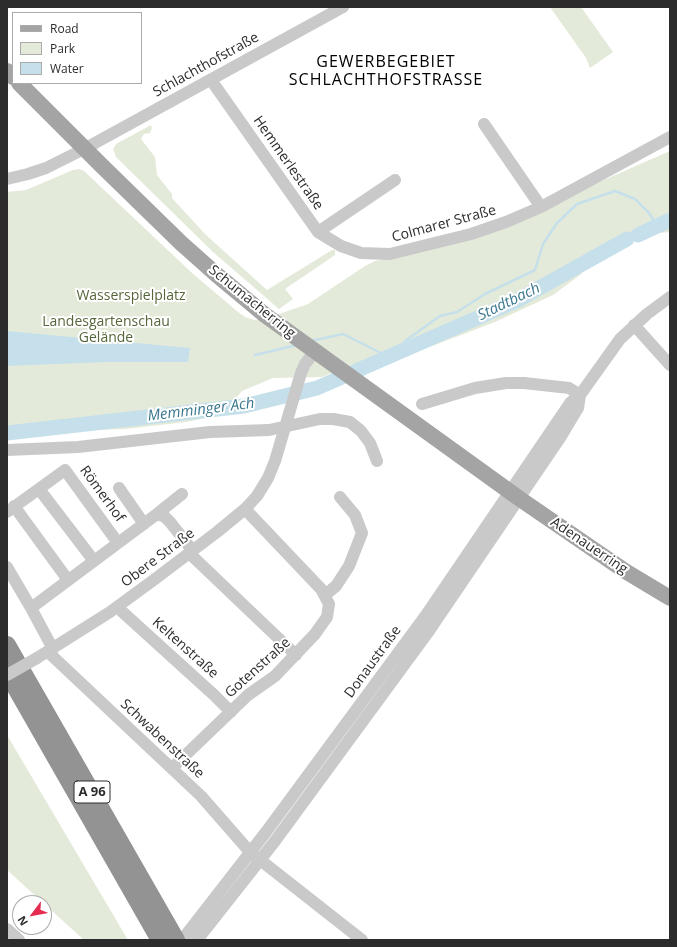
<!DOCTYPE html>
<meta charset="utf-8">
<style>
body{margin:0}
#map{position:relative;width:677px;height:947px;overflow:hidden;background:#fff;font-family:"Open Sans",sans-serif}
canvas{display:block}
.frame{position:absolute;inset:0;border:8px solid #2c2c2c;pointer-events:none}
.legend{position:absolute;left:12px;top:12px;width:130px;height:72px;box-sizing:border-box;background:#fff;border:1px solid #ababab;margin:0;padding:5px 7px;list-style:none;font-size:12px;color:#2c2c2c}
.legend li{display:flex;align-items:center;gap:8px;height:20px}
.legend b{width:20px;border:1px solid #ababab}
.north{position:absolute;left:12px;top:895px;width:40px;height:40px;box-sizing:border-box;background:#fff;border:1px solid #ababab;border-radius:50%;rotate:238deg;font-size:11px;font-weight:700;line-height:16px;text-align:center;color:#2c2c2c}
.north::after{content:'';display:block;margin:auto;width:14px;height:18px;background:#e52c50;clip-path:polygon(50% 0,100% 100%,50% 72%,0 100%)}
</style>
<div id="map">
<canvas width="677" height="947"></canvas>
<div class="frame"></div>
<ul class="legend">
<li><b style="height:5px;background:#a4a4a4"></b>Road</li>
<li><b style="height:11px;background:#e4ead9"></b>Park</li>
<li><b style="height:11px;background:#c5e0eb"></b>Water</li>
</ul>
<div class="north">N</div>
</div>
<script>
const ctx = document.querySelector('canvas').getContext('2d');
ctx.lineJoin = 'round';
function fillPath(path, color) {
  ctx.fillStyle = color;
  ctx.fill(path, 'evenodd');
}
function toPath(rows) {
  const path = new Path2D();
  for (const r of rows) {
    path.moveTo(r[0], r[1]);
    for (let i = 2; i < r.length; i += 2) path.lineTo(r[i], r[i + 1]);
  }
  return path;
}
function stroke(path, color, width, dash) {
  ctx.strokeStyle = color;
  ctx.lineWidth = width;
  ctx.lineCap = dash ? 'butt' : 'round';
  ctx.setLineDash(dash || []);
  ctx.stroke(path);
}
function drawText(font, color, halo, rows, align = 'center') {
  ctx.font = font + ' "Open Sans",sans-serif';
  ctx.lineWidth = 4;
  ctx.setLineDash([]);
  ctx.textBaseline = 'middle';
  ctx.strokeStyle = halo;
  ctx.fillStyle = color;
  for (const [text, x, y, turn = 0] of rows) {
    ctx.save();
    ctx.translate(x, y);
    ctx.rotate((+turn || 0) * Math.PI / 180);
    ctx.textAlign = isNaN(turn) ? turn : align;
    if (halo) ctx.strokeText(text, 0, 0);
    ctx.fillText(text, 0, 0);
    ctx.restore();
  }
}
const green = toPath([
 [550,7,581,7,613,52,590,68,586,58],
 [151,125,152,128,150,133,144,134,141,139,155,157,157,175,172,194,172,198,205,234,267,290,332,250,335,250,335,255,285,289,293,299,279,309,213,252,116,157,113,149,116,144],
 [670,151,670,232,659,233,624,244,589,265,580,275,553,295,495,322,377,367,353,364,322,377,273,378,242,391,232,403,217,416,186,422,125,429,7,433,7,192,26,190,73,170,79,169,84,171,192,273,238,312,245,317,255,320,276,315,308,304,365,266,375,261,394,257,581,190],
 [7,735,128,940,84,940,7,870]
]);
const water = toPath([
 [7,331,190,348,188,362,106,362,7,366]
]);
const stream = toPath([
 [311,341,343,334,387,356],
 [400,351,405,341,440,316,457,312,485,294,535,270,543,244,557,223,577,204,615,191,635,199,649,213,658,227],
 [255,355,297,345]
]);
const river = toPath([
 [638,235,670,220],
 [7,433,244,406,317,388,516,301,627,239]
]);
const minor = toPath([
 [211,80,318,232,341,246,361,253,390,254,471,234,506,222,541,207,670,137],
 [484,124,541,207],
 [7,179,28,174,46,168,84,149,343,7],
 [318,232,395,180],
 [634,325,670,365],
 [422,404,475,388,506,383,524,383,569,388,580,395],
 [7,450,78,447,210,432,269,430,320,419,333,419,350,422,361,431,370,443,377,461],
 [119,488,144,524],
 [39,489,94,561],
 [14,506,68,580],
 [7,512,65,470,118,543],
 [157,514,182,494],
 [189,553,296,655],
 [7,567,31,608],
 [325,595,336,586,349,566,362,533,355,515,340,497],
 [117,607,214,695,231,712],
 [53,649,31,608,157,514,165,517,170,522,193,551],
 [48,652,201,796,250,852,362,940],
 [37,658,110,612,155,579,217,532,245,509,257,496,268,478,275,461,301,373,305,364,315,351],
 [172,768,248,695,275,676,315,634,327,617,329,604,321,589,245,509],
 [7,929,19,940],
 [182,940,266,832,426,615,570,403,580,395,620,339,647,314,670,297],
 [197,940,275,841,429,631,560,438,578,408,580,395]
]);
const major = toPath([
 [7,71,13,77],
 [19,83,101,165,181,243,217,275,265,315,520,499,625,571,670,598]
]);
const highway = toPath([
 [7,645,176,940],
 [7,672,160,940]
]);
const minorBridge = toPath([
 [7,675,37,658]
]);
const shields = [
 [92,792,36]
];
const shieldNames = [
 ["A 96",92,792]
];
const streetNames = [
 ["Schlachthofstraße",206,65,-29],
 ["Hemmerlestraße",288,163,55],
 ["Colmarer Straße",444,224,-15],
 ["Schumacherring",252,302,39],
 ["Römerhof",102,494,54],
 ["Adenauerring",589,546,34],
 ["Obere Straße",158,558,-37],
 ["Keltenstraße",185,648,42],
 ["Donaustraße",373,662,-54],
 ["Gotenstraße",258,668,-42],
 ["Schwabenstraße",162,739,43]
];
const parkNames = [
 ["Wasserspielplatz",131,296],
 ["Landesgartenschau",106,322],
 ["Gelände",106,338]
];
const waterNames = [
 ["Stadtbach",509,302,-26],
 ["Memminger Ach",201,410,-7]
];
const quarterNames = [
 ["GEWERBEGEBIET",386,62],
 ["SCHLACHTHOFSTRASSE",386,80]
];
fillPath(green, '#e4ead9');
fillPath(water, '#c5e0eb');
stroke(stream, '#c5e0eb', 2.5);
stroke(river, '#c5e0eb', 15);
stroke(minor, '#c9c9c9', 12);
stroke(major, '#a4a4a4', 16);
stroke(highway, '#939393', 18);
stroke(minorBridge, '#c9c9c9', 12);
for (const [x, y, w] of shields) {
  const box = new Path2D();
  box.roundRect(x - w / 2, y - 11, w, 22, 3);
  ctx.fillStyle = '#fff';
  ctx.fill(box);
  stroke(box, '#2c2c2c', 1);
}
drawText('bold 13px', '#2c2c2c', null, shieldNames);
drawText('14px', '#2c2c2c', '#fff', streetNames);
drawText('14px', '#55673a', '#fff', parkNames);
drawText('italic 15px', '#3b778e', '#fff', waterNames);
ctx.letterSpacing = '1px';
drawText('16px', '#000', '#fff', quarterNames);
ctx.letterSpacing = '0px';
</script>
